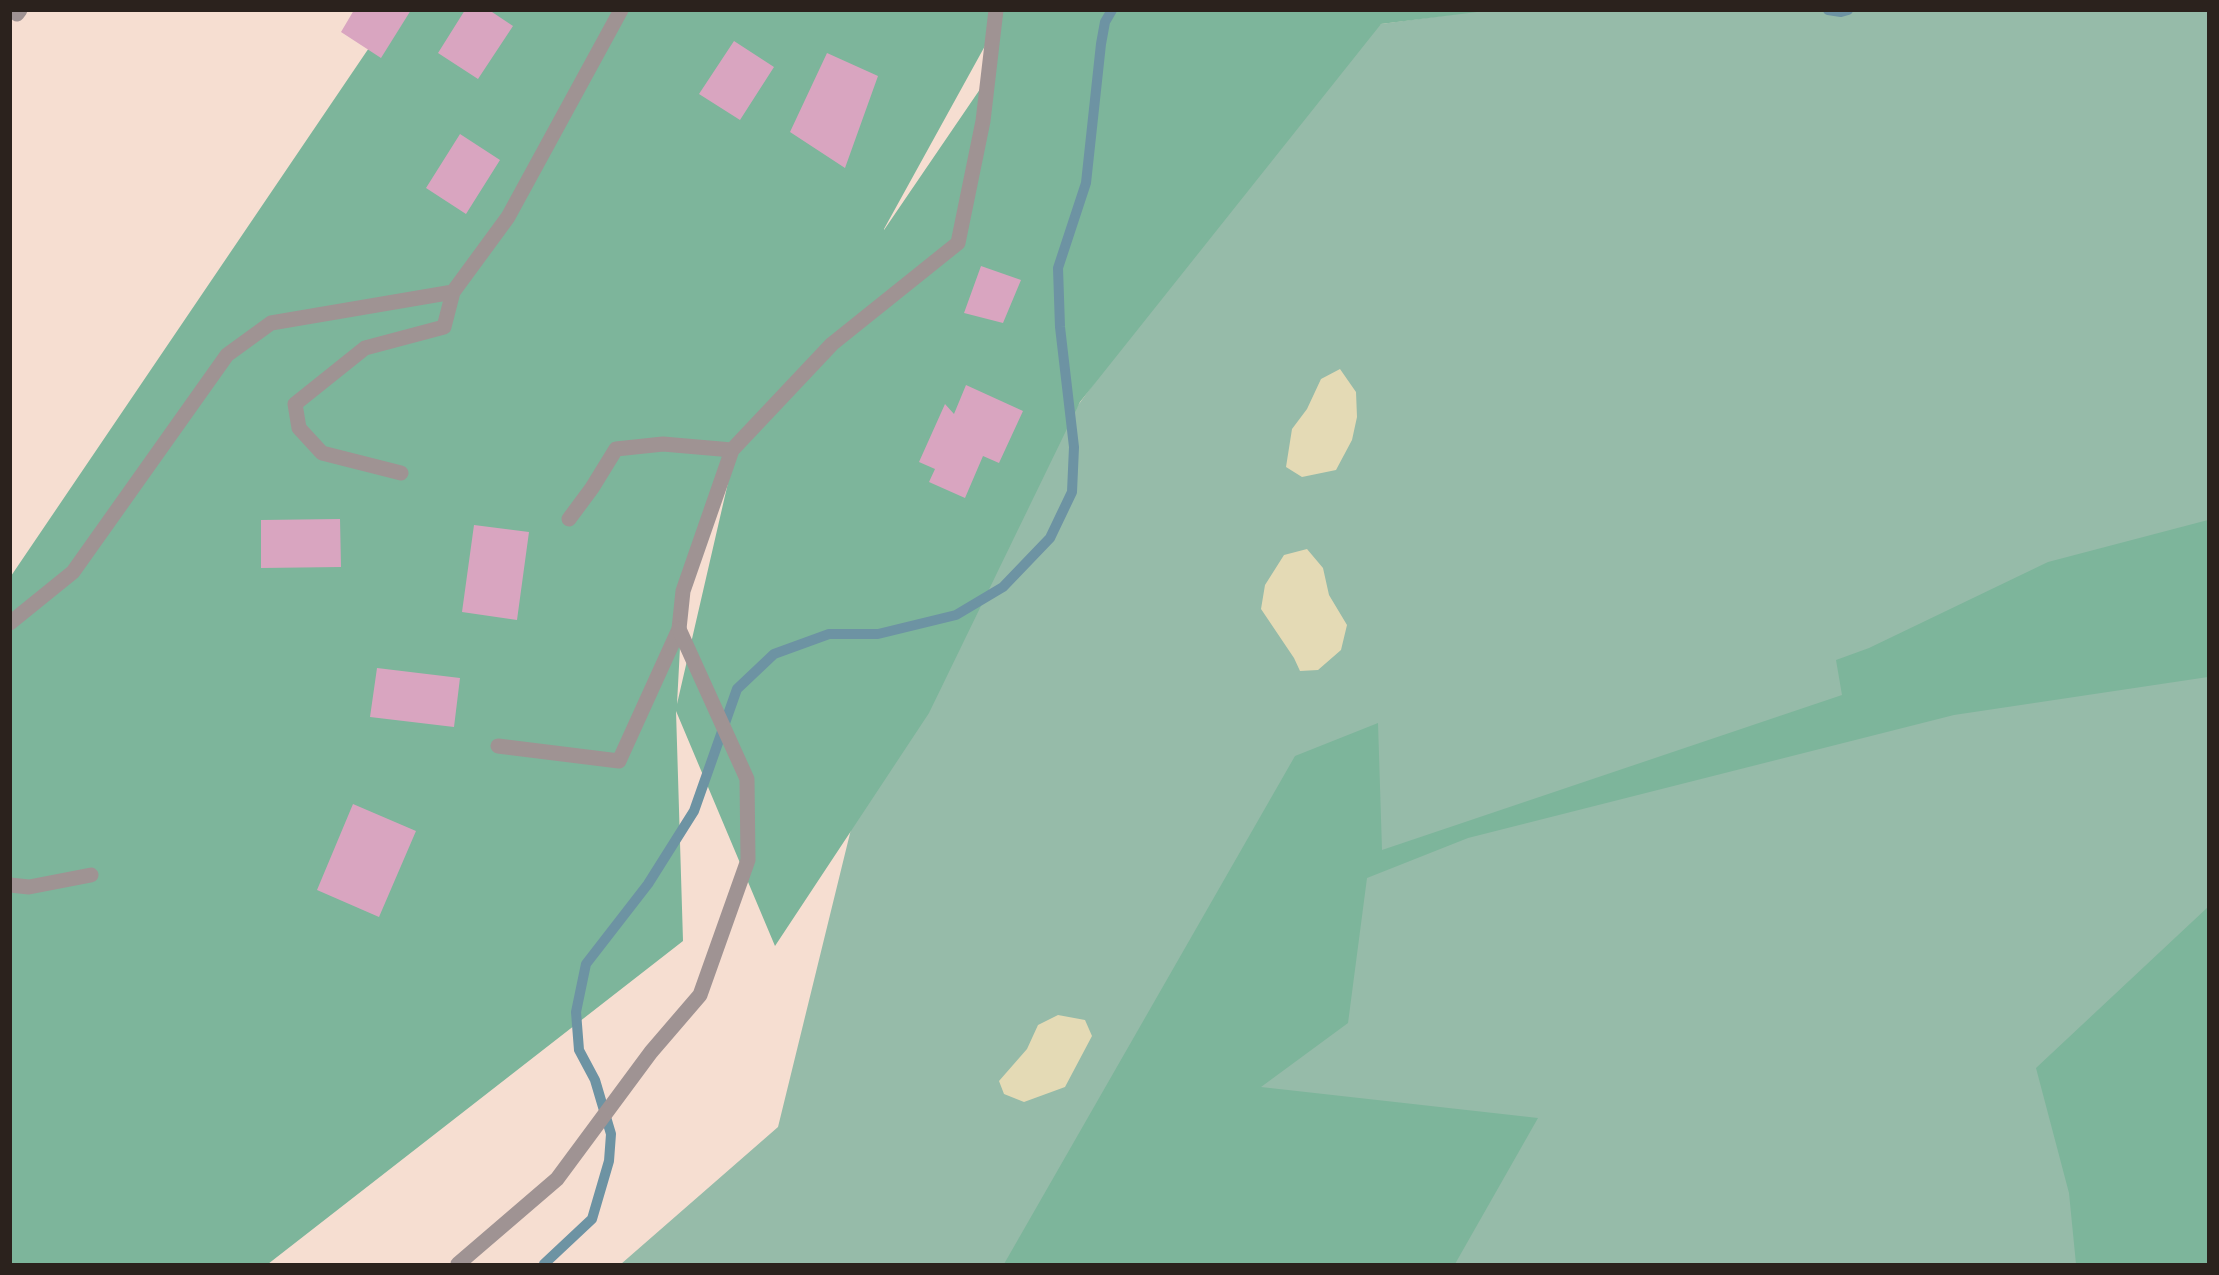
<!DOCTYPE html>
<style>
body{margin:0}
#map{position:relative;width:2219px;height:1275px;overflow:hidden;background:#f6ded1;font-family:"PT Serif",serif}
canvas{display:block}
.frame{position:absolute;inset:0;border:12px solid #2b221d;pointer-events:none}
</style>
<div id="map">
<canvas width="2219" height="1275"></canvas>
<div class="frame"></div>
</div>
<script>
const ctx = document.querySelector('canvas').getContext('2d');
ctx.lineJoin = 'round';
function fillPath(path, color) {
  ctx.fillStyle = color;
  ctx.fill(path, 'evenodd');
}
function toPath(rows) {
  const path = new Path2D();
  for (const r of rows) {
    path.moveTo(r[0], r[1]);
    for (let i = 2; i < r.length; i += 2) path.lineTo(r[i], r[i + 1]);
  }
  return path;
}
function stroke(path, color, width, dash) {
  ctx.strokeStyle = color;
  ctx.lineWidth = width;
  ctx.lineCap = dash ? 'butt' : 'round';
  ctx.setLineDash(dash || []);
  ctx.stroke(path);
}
const green = toPath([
 [1485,10,2208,11,2208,1264,621,1264,778,1127,892,662,1347,34,1381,24]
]);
const forest = toPath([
 [394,11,1485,11,1381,24,1080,402,929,713,775,946,676,711,683,941,268,1264,11,1264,11,576],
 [991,35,989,76,884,230,884,229],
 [733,461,677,704,683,591],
 [2208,520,2208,677,1954,715,1468,838,1367,878,1348,1023,1261,1087,1538,1118,1455,1264,1004,1264,1295,756,1378,723,1382,850,1842,695,1836,660,1869,648,2048,562],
 [2208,907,2208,1264,2076,1264,2069,1193,2036,1068]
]);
const sand = toPath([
 [1340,369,1356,392,1357,417,1352,440,1336,470,1302,477,1286,467,1292,429,1307,409,1321,379],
 [1307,549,1323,568,1329,595,1347,625,1341,650,1318,670,1300,671,1294,658,1261,609,1265,585,1284,555],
 [1058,1015,1085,1020,1092,1036,1065,1087,1024,1102,1004,1094,999,1081,1027,1049,1038,1025]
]);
const stream = toPath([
 [1828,10,1841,12,1848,10],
 [544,1264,592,1219,609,1161,611,1134,595,1080,579,1050,576,1012,586,964,648,884,694,811,737,689,774,654,829,634,878,634,956,615,1003,587,1050,538,1072,492,1074,447,1060,327,1058,268,1086,183,1101,44,1105,22,1112,10]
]);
const building = toPath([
 [354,10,411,10,381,58,341,32],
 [465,10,489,10,513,26,478,79,438,53],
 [734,41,774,67,740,120,699,94],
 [827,53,878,76,845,168,790,132],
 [460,134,500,160,466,214,426,188],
 [981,266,1021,280,1003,323,964,313],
 [966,385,1023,411,999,463,983,456,965,498,929,482,935,469,919,462,945,404,954,414],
 [340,519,341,567,261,568,261,520],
 [474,525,529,532,517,620,462,612],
 [377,668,460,678,454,727,370,717],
 [353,804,416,831,379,917,317,890]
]);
const lane = toPath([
 [17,14,20,10],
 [401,473,322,453,299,428,295,404,365,348,444,327,453,292],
 [569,519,592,488,616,449,663,444,732,450],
 [10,623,73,572,227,355,271,323,453,292,508,217,621,10],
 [498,746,619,761,679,629,683,591,732,450,832,344,958,243,983,121,996,10],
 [10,885,29,887,91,875]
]);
const street = toPath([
 [458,1264,557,1179,651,1052,700,995,748,860,747,779,679,629]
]);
fillPath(green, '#96bba9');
fillPath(forest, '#7db59b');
fillPath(sand, '#e4dab5');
stroke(stream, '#6d93a3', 10);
fillPath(building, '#d9a5c0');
stroke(lane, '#9f9393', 15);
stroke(street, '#9f9393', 15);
</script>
